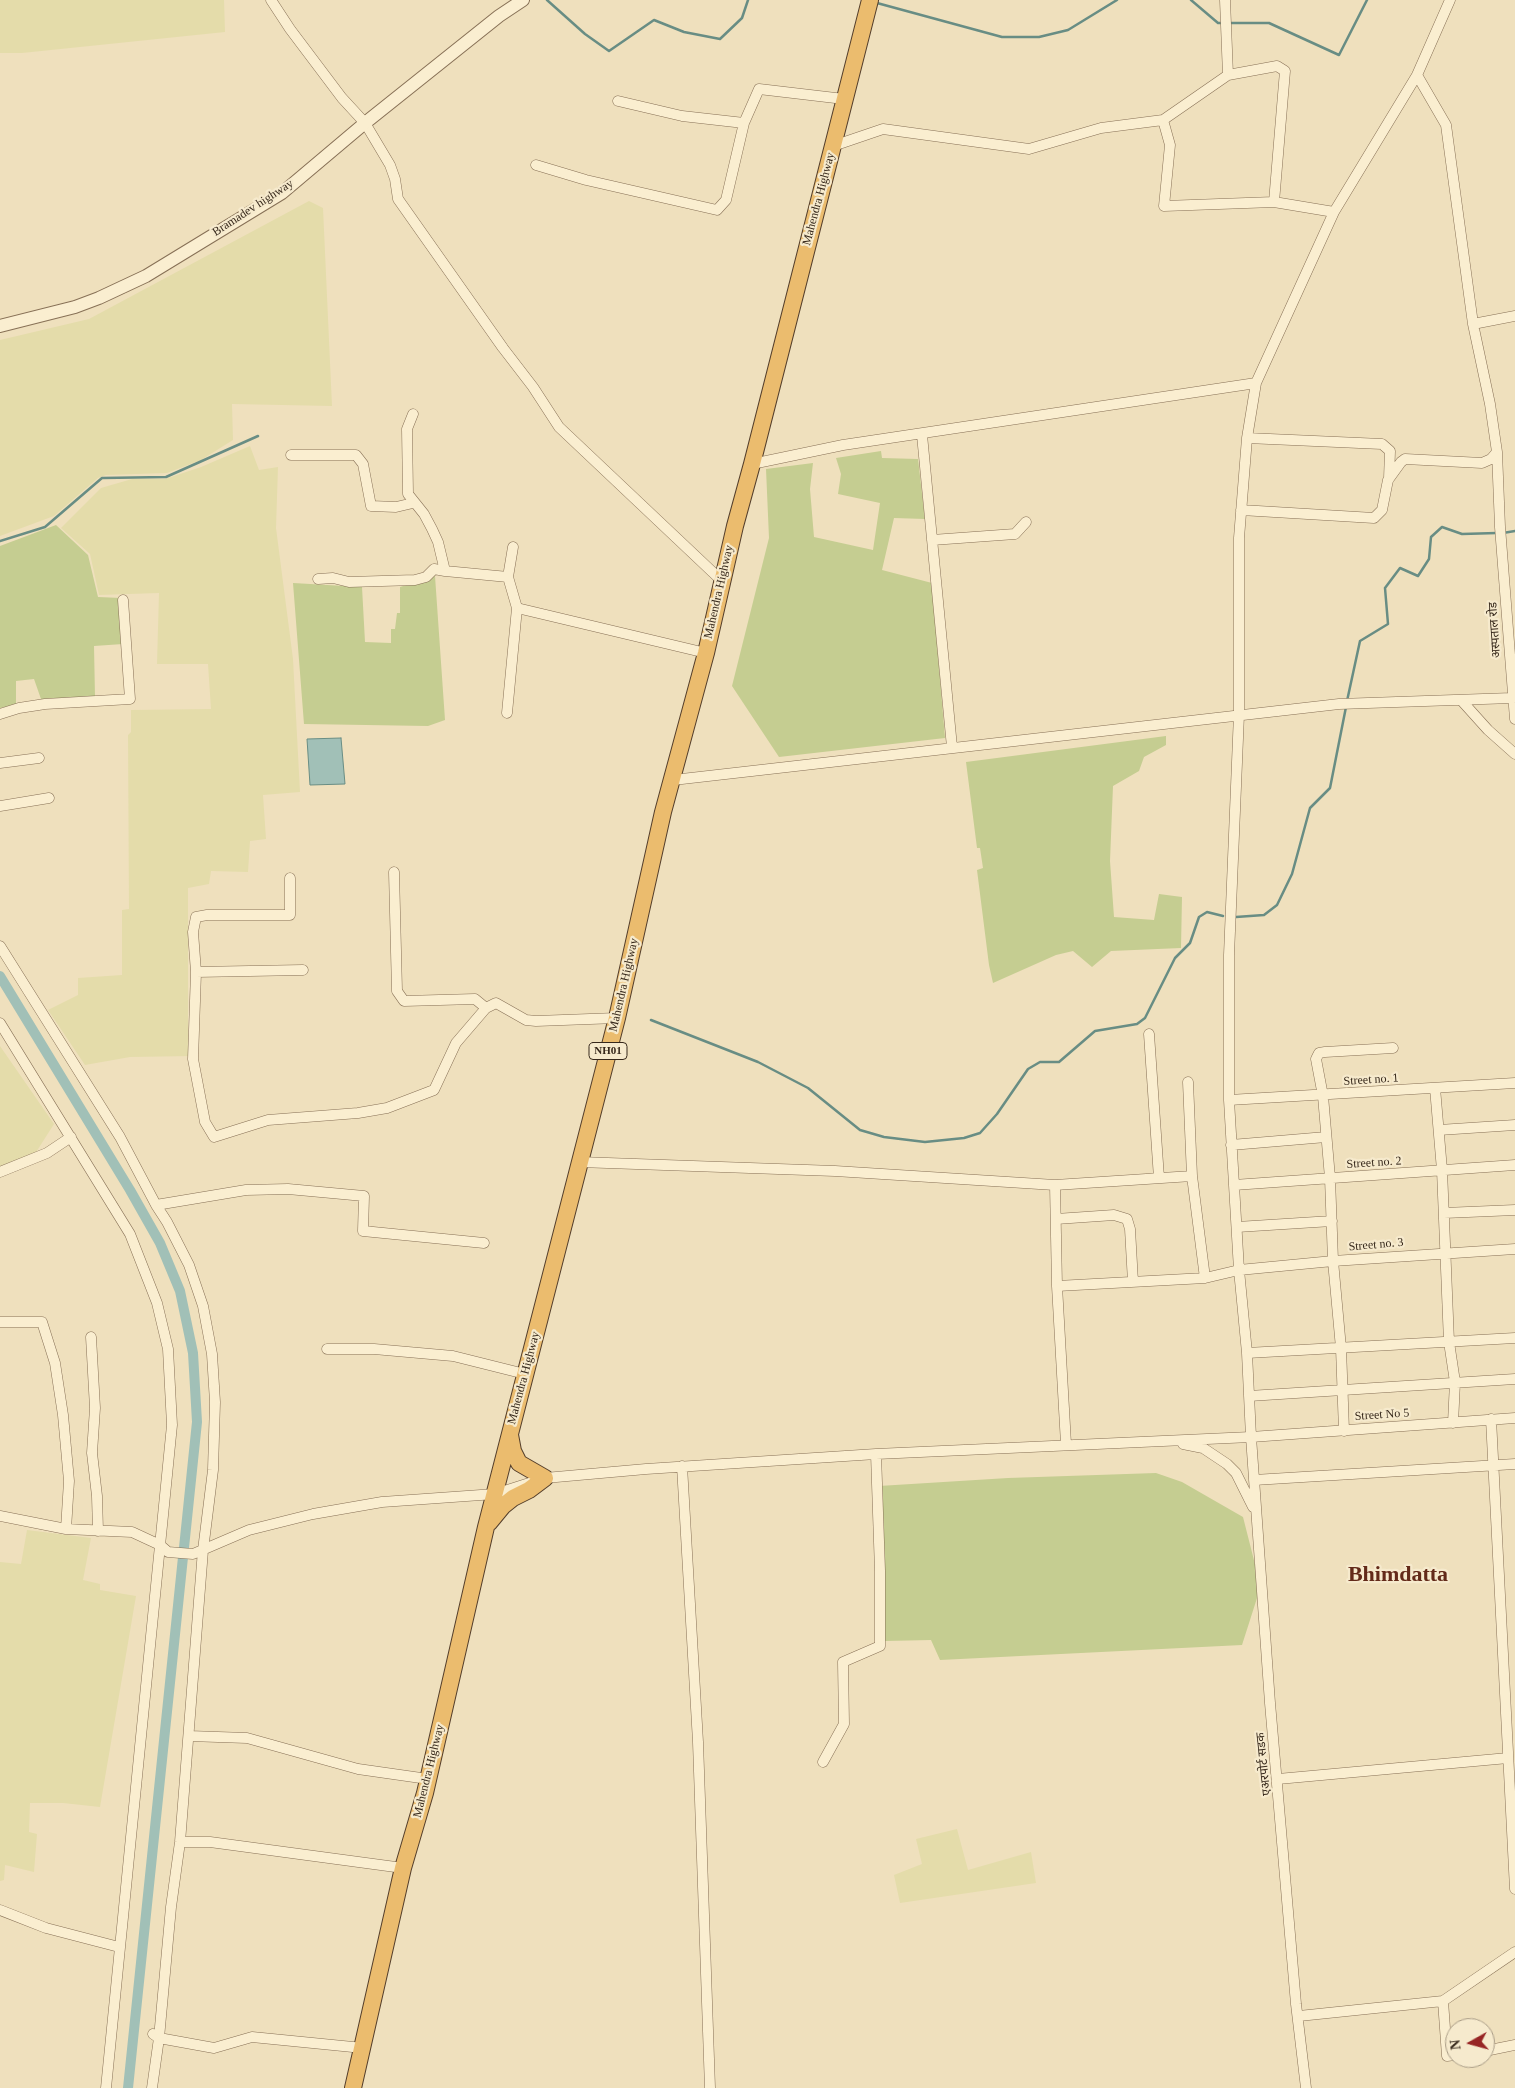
<!DOCTYPE html>
<meta charset="utf-8">
<style>
body{margin:0}
#map{position:relative;width:1515px;height:2088px;overflow:hidden;background:#efe0bd;font-family:"Times New Roman",serif}
canvas{display:block}
.north{position:absolute;left:1445px;top:2018px;width:50px;height:50px;box-sizing:border-box;background:#f6eacd;border:1px solid #a99c86;border-radius:50%;rotate:263deg;font-size:14px;font-weight:700;line-height:20px;text-align:center;color:#36281b}
.north::after{content:'';display:block;margin:auto;width:18px;height:22px;background:#972524;clip-path:polygon(50% 0,100% 100%,50% 72%,0 100%)}
</style>
<div id="map">
<canvas width="1515" height="2088"></canvas>
<div class="north">N</div>
</div>
<script>
const ctx = document.querySelector('canvas').getContext('2d');
ctx.lineJoin = 'round';
function fillPath(path, color) {
  ctx.fillStyle = color;
  ctx.fill(path, 'evenodd');
}
function toPath(rows) {
  const path = new Path2D();
  for (const r of rows) {
    path.moveTo(r[0], r[1]);
    for (let i = 2; i < r.length; i += 2) path.lineTo(r[i], r[i + 1]);
  }
  return path;
}
function stroke(path, color, width, dash) {
  ctx.strokeStyle = color;
  ctx.lineWidth = width;
  ctx.lineCap = dash ? 'butt' : 'round';
  ctx.setLineDash(dash || []);
  ctx.stroke(path);
}
function drawText(font, color, halo, rows, align = 'center') {
  ctx.font = font + ' "Times New Roman","Noto Sans Devanagari",serif';
  ctx.lineWidth = 4.5;
  ctx.setLineDash([]);
  ctx.textBaseline = 'middle';
  ctx.strokeStyle = halo;
  ctx.fillStyle = color;
  for (const [text, x, y, turn = 0] of rows) {
    ctx.save();
    ctx.translate(x, y);
    ctx.rotate((+turn || 0) * Math.PI / 180);
    ctx.textAlign = isNaN(turn) ? turn : align;
    if (halo) ctx.strokeText(text, 0, 0);
    ctx.fillText(text, 0, 0);
    ctx.restore();
  }
}
const farmland = toPath([
 [0,0,224,0,225,32,22,53,0,53],
 [309,201,323,208,332,406,232,404,233,440,201,460,167,473,106,475,98,478,54,516,0,536,0,340,89,319],
 [250,446,259,470,278,467,276,528,293,659,300,792,263,795,266,839,250,841,248,872,211,871,209,884,188,888,188,1033,193,1056,130,1057,85,1065,48,1010,78,995,78,978,122,975,122,910,129,909,128,735,131,732,131,710,211,709,208,664,157,664,159,593,99,595,90,554,61,528,101,488,132,479,165,479,201,467],
 [0,1046,54,1124,33,1157,0,1174],
 [27,1530,91,1538,83,1580,100,1584,100,1590,136,1596,100,1807,63,1803,30,1803,29,1832,37,1834,34,1872,5,1865,4,1880,0,1881,0,1562,21,1564],
 [957,1829,968,1870,1031,1852,1036,1883,900,1903,894,1875,922,1864,916,1839]
]);
const green = toPath([
 [881,451,882,458,918,459,925,519,894,518,882,570,932,583,945,738,779,757,732,686,769,538,766,469,813,463,810,489,814,537,873,550,880,503,838,494,841,474,836,458],
 [56,525,88,555,98,597,121,598,123,644,94,646,95,697,41,699,34,679,16,681,16,705,0,708,0,546],
 [435,576,445,720,428,726,304,724,293,583,362,587,365,642,391,643,391,629,395,629,397,613,400,613,400,587],
 [1166,736,1166,745,1144,757,1139,771,1113,786,1110,861,1114,917,1154,920,1159,894,1182,897,1181,948,1111,951,1092,967,1073,951,1056,955,993,983,989,965,977,870,983,868,980,848,977,848,966,762],
 [1156,1473,1182,1482,1243,1517,1259,1580,1258,1595,1242,1645,940,1660,931,1640,885,1641,879,1486,1008,1478]
]);
const water = toPath([
 [341,738,345,784,310,785,307,739,341,738]
]);
const stream = toPath([
 [547,0,585,34,609,51,654,20,684,32,720,39,742,18,748,0],
 [1191,0,1218,23,1224,23],
 [877,3,1002,37,1039,37,1068,30,1117,0],
 [1229,23,1269,23,1339,55,1367,0],
 [1503,533,1515,531],
 [0,541,45,527,102,478,166,477,258,436],
 [1347,701,1360,641,1388,624,1385,588,1400,568,1418,576,1429,559,1431,537,1442,527,1462,534,1497,533],
 [1236,917,1264,915,1277,905,1292,874,1310,808,1330,788,1346,707],
 [651,1020,758,1062,808,1088,860,1130,884,1137,925,1142,964,1138,980,1133,997,1114,1028,1069,1040,1062,1059,1062,1095,1031,1137,1024,1145,1018,1175,958,1190,943,1199,917,1207,912,1223,916]
]);
const canal = toPath([
 [0,976,130,1190,160,1243,180,1291,193,1353,197,1422,128,2088]
]);
const minor = toPath([
 [271,0,290,29,342,98,365,123,390,165,395,179,398,199,503,348,533,387,559,427,722,581],
 [1228,75,1277,66,1285,71,1274,202],
 [1417,75,1446,125,1473,324,1490,404,1497,452,1500,527,1515,719],
 [618,101,682,116,744,123],
 [1163,120,1228,75,1225,0],
 [833,146,883,129,1029,149,1101,128,1163,120,1170,145,1164,206,1274,202,1334,212],
 [536,165,586,180,717,210,726,200,744,123,759,89,844,99],
 [1473,324,1515,316],
 [413,414,407,429,408,494,424,514,432,529,438,542,445,571,508,577],
 [922,435,952,747],
 [1247,438,1382,444,1390,451,1389,479],
 [291,455,356,455,363,464,371,506,396,507,413,503],
 [752,464,843,445,1256,383],
 [1241,510,1374,518,1382,510,1388,480,1401,462,1405,459,1482,463,1491,459,1497,452],
 [932,540,1015,534,1026,522],
 [318,579,333,578,349,582,415,580,426,577,434,569,445,571],
 [517,608,706,653],
 [1461,700,1488,730,1515,754],
 [507,713,517,608,508,577,513,547],
 [0,714,19,708,45,704,130,699,123,600],
 [0,763,39,758],
 [673,780,1339,704,1512,698],
 [0,806,49,798],
 [394,872,397,991,404,1001,475,999,486,1008],
 [290,878,290,915,207,915,196,917,193,932,196,972,193,1059,205,1122,214,1137,268,1120,358,1113,387,1108,434,1090,456,1043,486,1008,496,1003,526,1020,536,1021,617,1018],
 [0,946,120,1137,156,1205,167,1222,189,1265,203,1306,212,1354,215,1402,213,1470,203,1550,180,1842,171,1907,159,2038,152,2088],
 [196,972,303,970],
 [0,1023,130,1234,157,1303,168,1349,172,1425,106,2088],
 [1149,1034,1159,1178],
 [1188,1082,1192,1176],
 [1435,1088,1442,1170,1449,1342,1455,1382,1453,1423],
 [1229,1100,1515,1083],
 [1439,1130,1515,1125],
 [1231,1145,1326,1137],
 [579,1162,835,1171,1055,1185,1057,1286,1066,1444],
 [0,1172,47,1153,71,1137],
 [1055,1185,1192,1176,1205,1278],
 [1234,1185,1515,1165],
 [156,1205,246,1190,288,1189,364,1196,363,1231,484,1243],
 [1444,1213,1515,1210],
 [1056,1219,1114,1215,1127,1219,1130,1229,1133,1282],
 [1237,1227,1332,1221],
 [1057,1286,1205,1278,1239,1270,1333,1261,1515,1249],
 [0,1322,42,1322,55,1363,63,1415,69,1481,66,1529],
 [91,1337,95,1408,92,1453,97,1496,98,1531],
 [327,1349,374,1349,453,1356,525,1374],
 [1247,1353,1515,1338],
 [1249,1396,1515,1379],
 [1491,1419,1515,1889],
 [1344,1431,1341,1348,1333,1261,1330,1178,1323,1096,1316,1059,1319,1053,1325,1052,1393,1048],
 [1183,1444,1203,1448,1227,1464,1236,1473,1253,1507],
 [682,1466,698,1742,710,2088],
 [1254,1480,1515,1464],
 [0,1516,66,1529,132,1532,160,1545,168,1552,193,1554,249,1530,313,1514,382,1502,495,1494,545,1478,646,1469,876,1454,1251,1437,1515,1418],
 [189,1736,247,1738,358,1769,428,1779],
 [823,1762,844,1724,843,1662,880,1646,880,1571,876,1454],
 [1278,1779,1508,1758],
 [180,1842,210,1842,403,1868],
 [0,1910,46,1928,119,1947],
 [1443,2001,1447,2056,1455,2055],
 [1299,2016,1443,2001,1515,1952],
 [153,2034,159,2038,214,2048,252,2037,363,2048],
 [1485,2051,1515,2045],
 [1306,2088,1296,2004,1270,1703,1251,1437,1247,1353,1239,1270,1229,1100,1229,955,1239,714,1239,538,1247,438,1256,383,1334,212,1417,75,1450,0]
]);
const tertiary = toPath([
 [0,326,75,307,99,298,146,276,282,193,365,123,499,16,523,0]
]);
const trunk = toPath([
 [489,1523,503,1506,513,1498,529,1490,545,1478,519,1463,513,1451,510,1435],
 [353,2088,403,1868,425,1793,486,1527,617,1018,663,812,706,653,735,526,752,464,870,0]
]);
const shields = [
 [608,1051,38]
];
const shieldNames = [
 ["NH01",608,1051]
];
const streetNames = [
 ["Mahendra Highway",819,199,-75],
 ["Bramadev highway",253,208,-33],
 ["Mahendra Highway",719,592,-77],
 ["अस्पताल रोड",1495,630,-94],
 ["Mahendra Highway",624,985,-77],
 ["Street no. 1",1371,1080,-4],
 ["Street no. 2",1374,1163,-4],
 ["Street no. 3",1376,1245,-5],
 ["Mahendra Highway",524,1378,-75],
 ["Street No 5",1382,1415,-4],
 ["एअरपोर्ट सडक",1264,1764,-96],
 ["Mahendra Highway",429,1771,-76]
];
const townNames = [
 ["Bhimdatta",1398,1575]
];
fillPath(farmland, '#e4dcaa');
fillPath(green, '#c5cd91');
fillPath(water, '#a1c0b7');
stroke(water, '#688d84', 1);
stroke(stream, '#688d84', 2.5);
stroke(canal, '#a1c0b7', 10);
stroke(minor, '#877056', 11);
stroke(tertiary, '#877056', 14);
stroke(trunk, '#543e2b', 18);
stroke(minor, '#faeed0', 10);
stroke(tertiary, '#faeed0', 12);
stroke(trunk, '#ebbc6e', 16);
for (const [x, y, w] of shields) {
  const box = new Path2D();
  box.roundRect(x - w / 2, y - 8.5, w, 17, 4);
  ctx.fillStyle = '#f6eacd';
  ctx.fill(box);
  stroke(box, '#36281b', 1);
}
drawText('bold 11px', '#36281b', null, shieldNames);
drawText('12px', '#36281b', '#f6eacd', streetNames);
drawText('bold 22px', '#632a19', '#f6eacd', townNames);
</script>
